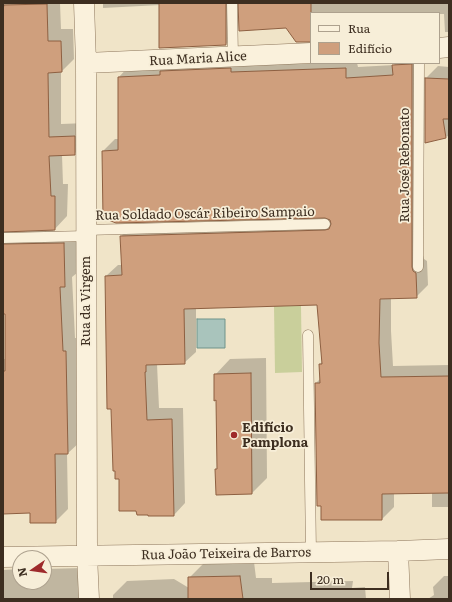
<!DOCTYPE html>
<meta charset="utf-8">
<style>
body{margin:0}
#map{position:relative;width:452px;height:602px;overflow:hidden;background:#f0e4c8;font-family:Literata,serif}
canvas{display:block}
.frame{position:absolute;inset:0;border:4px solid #3d2e20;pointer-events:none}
.legend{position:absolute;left:310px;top:12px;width:130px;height:52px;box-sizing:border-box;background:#f7eed8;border:1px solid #ada18e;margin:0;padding:5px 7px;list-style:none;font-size:12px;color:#3d2e20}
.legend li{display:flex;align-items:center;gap:8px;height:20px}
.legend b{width:20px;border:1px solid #ada18e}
.north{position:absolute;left:12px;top:550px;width:40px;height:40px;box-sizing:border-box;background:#f7eed8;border:1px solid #ada18e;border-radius:50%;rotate:257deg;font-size:11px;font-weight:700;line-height:16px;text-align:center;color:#3d2e20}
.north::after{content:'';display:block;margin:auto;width:14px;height:18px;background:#9e2a2b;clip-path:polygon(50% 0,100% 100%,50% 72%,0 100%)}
.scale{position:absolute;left:310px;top:572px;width:79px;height:18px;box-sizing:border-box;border:2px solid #3d2e20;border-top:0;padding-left:5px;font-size:12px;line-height:14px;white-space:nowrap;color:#3d2e20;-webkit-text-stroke:3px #f7eed8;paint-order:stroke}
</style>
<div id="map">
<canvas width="452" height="602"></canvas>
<div class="frame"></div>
<ul class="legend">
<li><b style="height:5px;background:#faf1dc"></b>Rua</li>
<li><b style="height:11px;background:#cf9f7d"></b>Edifício</li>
</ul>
<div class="north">N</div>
<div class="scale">20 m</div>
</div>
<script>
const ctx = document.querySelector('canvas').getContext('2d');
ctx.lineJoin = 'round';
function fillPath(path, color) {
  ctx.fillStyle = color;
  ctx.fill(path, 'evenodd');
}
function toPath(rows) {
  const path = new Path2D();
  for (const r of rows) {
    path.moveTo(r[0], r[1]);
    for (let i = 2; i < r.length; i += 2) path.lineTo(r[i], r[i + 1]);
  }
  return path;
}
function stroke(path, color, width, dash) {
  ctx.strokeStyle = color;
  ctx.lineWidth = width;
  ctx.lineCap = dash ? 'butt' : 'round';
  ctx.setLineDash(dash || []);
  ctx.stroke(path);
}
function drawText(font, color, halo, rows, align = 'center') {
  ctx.font = font + ' Literata,serif';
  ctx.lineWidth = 3.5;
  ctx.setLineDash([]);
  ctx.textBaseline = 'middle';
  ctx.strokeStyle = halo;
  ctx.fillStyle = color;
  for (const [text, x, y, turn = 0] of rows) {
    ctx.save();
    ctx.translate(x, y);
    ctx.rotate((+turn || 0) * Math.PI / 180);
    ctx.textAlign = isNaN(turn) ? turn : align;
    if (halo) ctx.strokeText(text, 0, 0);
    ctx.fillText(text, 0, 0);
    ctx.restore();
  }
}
const green = toPath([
 [274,306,301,306,302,372,275,373]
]);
const water = toPath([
 [197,319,225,319,225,348,197,348,197,319]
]);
const shadow = toPath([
 [3,3,60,3,61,29,73,29,74,59,61,72,61,124,87,123,87,141,74,154,62,155,63,184,68,184,67,216,53,231,77,231,77,273,72,277,75,338,78,338,81,441,67,454,68,509,55,522,31,512,3,513,3,359,6,359,6,313,3,313],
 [103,3,237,3,238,33,226,44,160,5,103,8],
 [239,3,449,3,449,32,445,32,444,14,439,14,439,13,311,13,311,41],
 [357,63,358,67,394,65,396,63,424,63,423,255,424,259,427,261,428,285,416,297,391,298,391,331,393,366,449,365,449,507,432,507,432,493,394,493,394,507,382,519,316,383,320,379,320,364,322,362,318,304,196,308,196,352,184,363,157,364,159,408,183,408,185,503,174,515,149,514,137,510,120,478,106,276,118,265,122,265,121,236,133,224,331,219,103,151,115,139,119,139,119,77,130,65],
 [438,66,449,67,449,136,426,141,426,78],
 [266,358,267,478,252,493,216,470,218,468,217,399,215,375,230,359],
 [254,562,256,578,272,578,272,583,353,581,352,588,365,587,366,599,113,599,113,595,127,581,174,579,189,588,189,578,203,564],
 [82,568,82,599,3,599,3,570,20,569,20,582,44,582,44,569],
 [444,576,449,576,449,599,428,599,434,595,433,587]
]);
const building = toPath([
 [159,3,226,3,226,45,159,48,159,3],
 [238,3,311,3,311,42,296,42,286,28,239,31,238,3],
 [47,4,48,41,61,41,62,72,48,73,49,137,75,136,75,155,49,156,51,196,55,196,55,230,3,232,3,9,4,5,47,4],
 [412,64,412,267,413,271,416,273,417,298,380,299,379,343,381,377,449,376,449,493,382,494,382,520,321,520,321,506,317,506,315,383,320,383,319,364,322,364,317,305,184,309,185,364,146,365,146,372,145,372,147,420,172,419,174,516,148,516,148,515,137,515,136,511,119,511,119,479,115,479,115,471,113,471,111,409,107,409,105,276,122,275,120,236,325,230,329,229,331,224,330,220,325,218,116,223,103,218,102,151,118,150,118,77,160,75,160,71,231,68,231,72,346,68,346,78,393,75,392,65,412,64],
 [425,78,449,79,449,119,443,119,446,138,425,143,425,78],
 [64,243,65,287,60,287,63,351,66,351,68,454,55,454,56,523,30,523,30,513,3,514,3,371,5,371,5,314,3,314,3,244,64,243],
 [251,373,252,494,216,495,215,469,217,469,216,400,214,401,214,374,251,373],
 [240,576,243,599,188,599,188,577,240,576]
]);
const service = toPath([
 [232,3,233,57],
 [85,230,325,224],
 [3,238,86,236],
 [418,267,419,63],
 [308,335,311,553]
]);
const minor = toPath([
 [84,3,86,63,87,555,89,599],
 [439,48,449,47],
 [86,63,311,53],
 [398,551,400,599],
 [3,557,398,551,449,549]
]);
const markers = [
 [234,435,4,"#9e2a2b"]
];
const streetNames = [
 ["Rua Maria Alice",198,59,-3],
 ["Rua José Rebonato",405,165,-90],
 ["Rua Soldado Oscár Ribeiro Sampaio",205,214,-1],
 ["Rua da Virgem",86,301,-90],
 ["Rua João Teixeira de Barros",226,554,-1]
];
const poiNames = [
 ["Edifício",242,428],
 ["Pamplona",242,443]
];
fillPath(green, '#c9cf9b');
fillPath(water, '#a9c4bc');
stroke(water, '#6f938a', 1);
fillPath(shadow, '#0003');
fillPath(building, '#cf9f7d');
stroke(building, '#8d5f41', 1);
stroke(service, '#8d765c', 11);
stroke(minor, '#8d765c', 21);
stroke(service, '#faf1dc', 10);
stroke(minor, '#faf1dc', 20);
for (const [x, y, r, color] of markers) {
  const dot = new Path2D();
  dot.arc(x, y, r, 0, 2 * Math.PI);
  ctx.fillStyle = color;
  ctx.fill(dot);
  stroke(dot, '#f7eed8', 1.5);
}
drawText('13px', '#3d2e20', '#f7eed8', streetNames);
drawText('bold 13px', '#3d2e20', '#f7eed8', poiNames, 'left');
</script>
